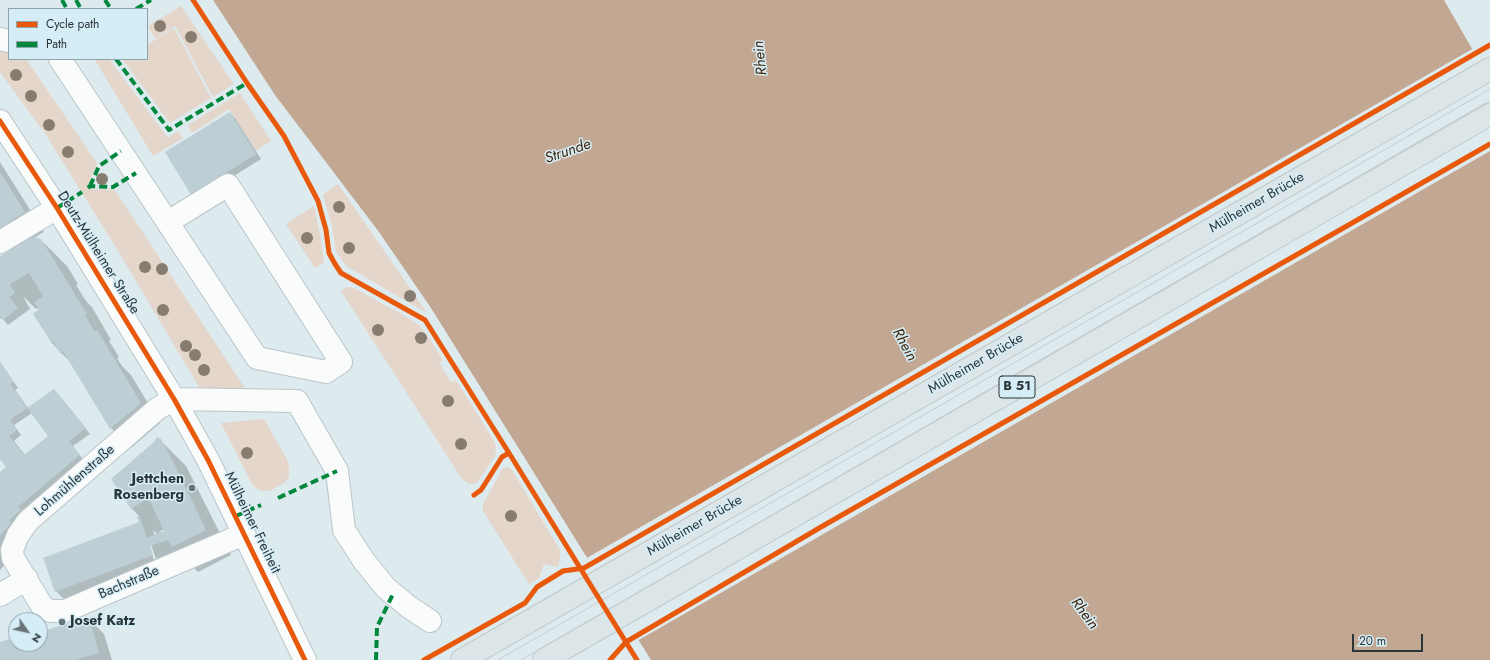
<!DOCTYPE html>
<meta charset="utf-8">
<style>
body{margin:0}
#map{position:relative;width:1490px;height:660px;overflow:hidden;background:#ddeaee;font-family:Jost,sans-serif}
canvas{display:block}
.legend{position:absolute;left:8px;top:8px;width:140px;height:52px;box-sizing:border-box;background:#d5edf6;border:1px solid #91a3aa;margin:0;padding:5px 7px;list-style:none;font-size:12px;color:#2b3538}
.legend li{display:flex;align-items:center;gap:8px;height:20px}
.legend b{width:20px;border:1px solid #91a3aa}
.north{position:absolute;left:8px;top:612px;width:40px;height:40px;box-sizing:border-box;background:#d5edf6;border:1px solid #91a3aa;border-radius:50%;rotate:124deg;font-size:11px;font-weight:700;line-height:16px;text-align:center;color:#2b3538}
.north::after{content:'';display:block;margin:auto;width:14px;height:18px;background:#697478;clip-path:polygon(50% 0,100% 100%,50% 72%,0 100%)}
.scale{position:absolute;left:1352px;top:634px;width:71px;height:18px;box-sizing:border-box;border:2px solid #2b3538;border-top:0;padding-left:5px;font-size:12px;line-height:14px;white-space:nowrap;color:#2b3538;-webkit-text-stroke:3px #d5edf6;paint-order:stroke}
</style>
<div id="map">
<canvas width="1490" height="660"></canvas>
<ul class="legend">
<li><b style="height:5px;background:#e8590c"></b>Cycle path</li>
<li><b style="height:5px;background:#00873e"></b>Path</li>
</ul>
<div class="north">N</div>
<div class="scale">20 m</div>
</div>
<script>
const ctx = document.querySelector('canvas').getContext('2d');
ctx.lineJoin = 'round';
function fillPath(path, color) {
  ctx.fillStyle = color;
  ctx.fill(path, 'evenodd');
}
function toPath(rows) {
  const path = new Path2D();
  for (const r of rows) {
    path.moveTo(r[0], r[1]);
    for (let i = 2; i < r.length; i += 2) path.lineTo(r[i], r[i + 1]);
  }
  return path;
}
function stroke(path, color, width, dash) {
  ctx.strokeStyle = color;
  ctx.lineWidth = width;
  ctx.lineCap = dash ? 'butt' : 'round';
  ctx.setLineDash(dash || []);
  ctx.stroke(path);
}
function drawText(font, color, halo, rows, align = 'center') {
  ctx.font = font + ' Jost,sans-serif';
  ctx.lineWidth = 3;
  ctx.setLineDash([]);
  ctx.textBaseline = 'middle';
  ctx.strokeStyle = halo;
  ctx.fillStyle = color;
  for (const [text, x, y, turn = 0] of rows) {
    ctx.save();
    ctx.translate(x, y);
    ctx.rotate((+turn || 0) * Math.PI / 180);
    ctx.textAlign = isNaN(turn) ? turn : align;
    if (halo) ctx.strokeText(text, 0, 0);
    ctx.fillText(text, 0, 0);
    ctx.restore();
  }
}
const green = toPath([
 [181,6,234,84,213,97,175,26,155,39,148,26],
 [174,28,211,98,170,123,123,60,125,59,147,59,147,45],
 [0,49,9,52,9,59,26,59,97,163,88,186,90,189,115,190,248,393,201,390,115,246,46,135,0,72],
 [97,59,109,59,168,138,178,131,183,138,153,156,95,60],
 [240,93,271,141,256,150,229,109,192,133,188,125],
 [338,184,427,313,346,266,336,251,332,226,323,195],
 [314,206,320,234,324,262,315,268,286,224],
 [347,287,354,288,410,319,420,326,429,338,443,360,439,363,451,382,456,380,494,441,496,448,495,456,477,483,469,484,462,479,341,291],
 [264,419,287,459,289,468,289,477,284,483,269,491,263,491,257,489,252,484,221,423],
 [508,467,512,470,560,550,560,559,558,567,544,564,539,578,529,584,483,511,483,504,503,468]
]);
const water = toPath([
 [213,0,1444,0,1490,80,1490,660,651,660,431,308,379,232,275,95]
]);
const pier = toPath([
 [1474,48,1490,76,1490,151,637,641,585,559]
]);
const shadow = toPath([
 [230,113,235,118,261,159,197,199,192,194],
 [0,162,44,232,34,238,41,240,67,266,78,284,76,285,86,301,92,307,111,340,109,341,119,357,117,358,122,366,131,375,160,423,131,448,111,428,70,362,51,342,39,308,36,309,23,296,30,309,8,325,2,318,0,319,0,258,11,251,0,240],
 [0,362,18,388,15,390,28,408,59,395,90,434,73,446,84,461,33,523,26,539,0,570,0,473,8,468,0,458],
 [32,413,49,436,25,455,14,441,21,435,14,425],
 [160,440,186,466,231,555,198,572,192,566,72,607,56,591,140,522,138,517,140,517,132,509,113,479],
 [164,529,166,531,158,533],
 [153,530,158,535,155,536],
 [147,539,149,539,156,559,154,560],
 [88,618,104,634,112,660,0,660,0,643,16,638,16,644,40,644,40,633]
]);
const building = toPath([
 [230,112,256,154,191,195,165,152],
 [0,172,25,212,0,228],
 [32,237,41,239,87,314,85,315,94,331,97,330,141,403,110,429,63,351,60,353,53,341,51,342,33,314,39,309,34,302,43,296,29,273,10,284,15,293,9,297,18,308,3,320,0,316,0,256],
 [0,362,14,382,10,384,27,408,54,389,86,428,69,441,80,455,18,507,21,510,9,520,11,523,0,536,0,472,6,467,0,459],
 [27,408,48,436,24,455,9,436,17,430,10,420],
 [157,437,161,439,176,467,206,530,172,547,168,540,150,546,153,555,55,592,43,558,139,522,137,517,139,516,147,538,164,531,150,501,153,499,151,496,131,509,111,479,154,442],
 [89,617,99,653,74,660,0,660,0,642,16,637,16,644,40,644,40,632]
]);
const minor = toPath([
 [0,39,9,41],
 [60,59,257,358,326,372,341,362,228,185,168,222],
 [0,121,57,208,174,399,208,460,305,660],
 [0,242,57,208],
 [174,399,157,409,28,521,18,535,12,550,13,558,42,606,50,611,65,611,244,534],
 [174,399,297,401,337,471,344,530,364,561,386,588,409,607,430,621],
 [0,595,27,579]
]);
const major = toPath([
 [462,660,1490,69],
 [544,660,1490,114]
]);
const tram = toPath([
 [498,660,1490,89],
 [521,660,1490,102]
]);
const quiet = toPath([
 [62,0,67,9],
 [76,0,81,9],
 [105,0,111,9],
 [136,9,151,0],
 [116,59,169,130,247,83],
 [90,186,99,166,121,151],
 [88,188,90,186,113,187,136,173],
 [57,208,82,192],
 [278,498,337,471],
 [236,516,261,505],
 [376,660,377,627,393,594]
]);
const cycleway = toPath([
 [193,0,247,83,284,136,318,201,326,230,329,253,335,264,341,273,425,320,509,453,637,660],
 [0,121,57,208,174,399,208,460,305,660],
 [474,495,481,490,502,457,509,453],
 [424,660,525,603,537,587,563,571,584,568,1490,45],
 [610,660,626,642,821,527,1490,144]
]);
const trees = [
 [160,26],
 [191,37],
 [16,75],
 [31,96],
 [49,125],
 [68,152],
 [102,179],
 [339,207],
 [307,238],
 [349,248],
 [145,267],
 [162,269],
 [410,296],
 [163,310],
 [378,330],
 [421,338],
 [186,346],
 [195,355],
 [204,370],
 [448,401],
 [461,444],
 [247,453],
 [511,516]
];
const markers = [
 [192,488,4,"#697478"],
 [62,622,4,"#697478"]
];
const shields = [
 [1017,387,36]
];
const shieldNames = [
 ["B 51",1017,387]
];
const streetNames = [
 ["Mülheimer Brücke",1257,203,-30],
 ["Deutz-Mülheimer Straße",98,253,58],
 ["Mülheimer Brücke",976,364,-30],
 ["Lohmühlenstraße",75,481,-41],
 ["Mülheimer Freiheit",252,523,64],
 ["Mülheimer Brücke",695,526,-30],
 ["Bachstraße",129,583,-23]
];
const poiNames = [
 ["Jettchen",184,480],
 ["Rosenberg",184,496],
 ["Josef Katz",70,622,"left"]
];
const waterNames = [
 ["Rhein",761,58,-96],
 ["Strunde",568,152,-19],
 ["Rhein",904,345,61],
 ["Rhein",1084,614,53]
];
fillPath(green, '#e4d6cb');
fillPath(water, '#c2a893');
fillPath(pier, '#ddeaee');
fillPath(shadow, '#0003');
fillPath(building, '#bdced4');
stroke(minor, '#bbc5c9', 24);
stroke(major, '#c1c8c9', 24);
stroke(minor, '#fafcfc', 22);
stroke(major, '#dce6e9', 22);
stroke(tram, '#c9cdcf', 1);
stroke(quiet, '#00873e', 4, [8, 4]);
stroke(cycleway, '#e8590c', 5);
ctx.fillStyle = '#877c70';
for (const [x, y] of trees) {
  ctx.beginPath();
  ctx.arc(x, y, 6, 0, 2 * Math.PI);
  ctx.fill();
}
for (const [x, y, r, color] of markers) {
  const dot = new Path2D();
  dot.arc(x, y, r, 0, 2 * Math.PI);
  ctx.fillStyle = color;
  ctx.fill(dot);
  stroke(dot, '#d5edf6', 1.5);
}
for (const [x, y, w] of shields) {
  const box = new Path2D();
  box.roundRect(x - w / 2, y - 11, w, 22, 3);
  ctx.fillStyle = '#d5edf6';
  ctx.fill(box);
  stroke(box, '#2b3538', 1);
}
drawText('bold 13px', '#2b3538', null, shieldNames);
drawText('14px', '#2b3538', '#d5edf6', streetNames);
drawText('bold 14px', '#2b3538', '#d5edf6', poiNames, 'right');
drawText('italic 15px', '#44260c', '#d5edf6', waterNames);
</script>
